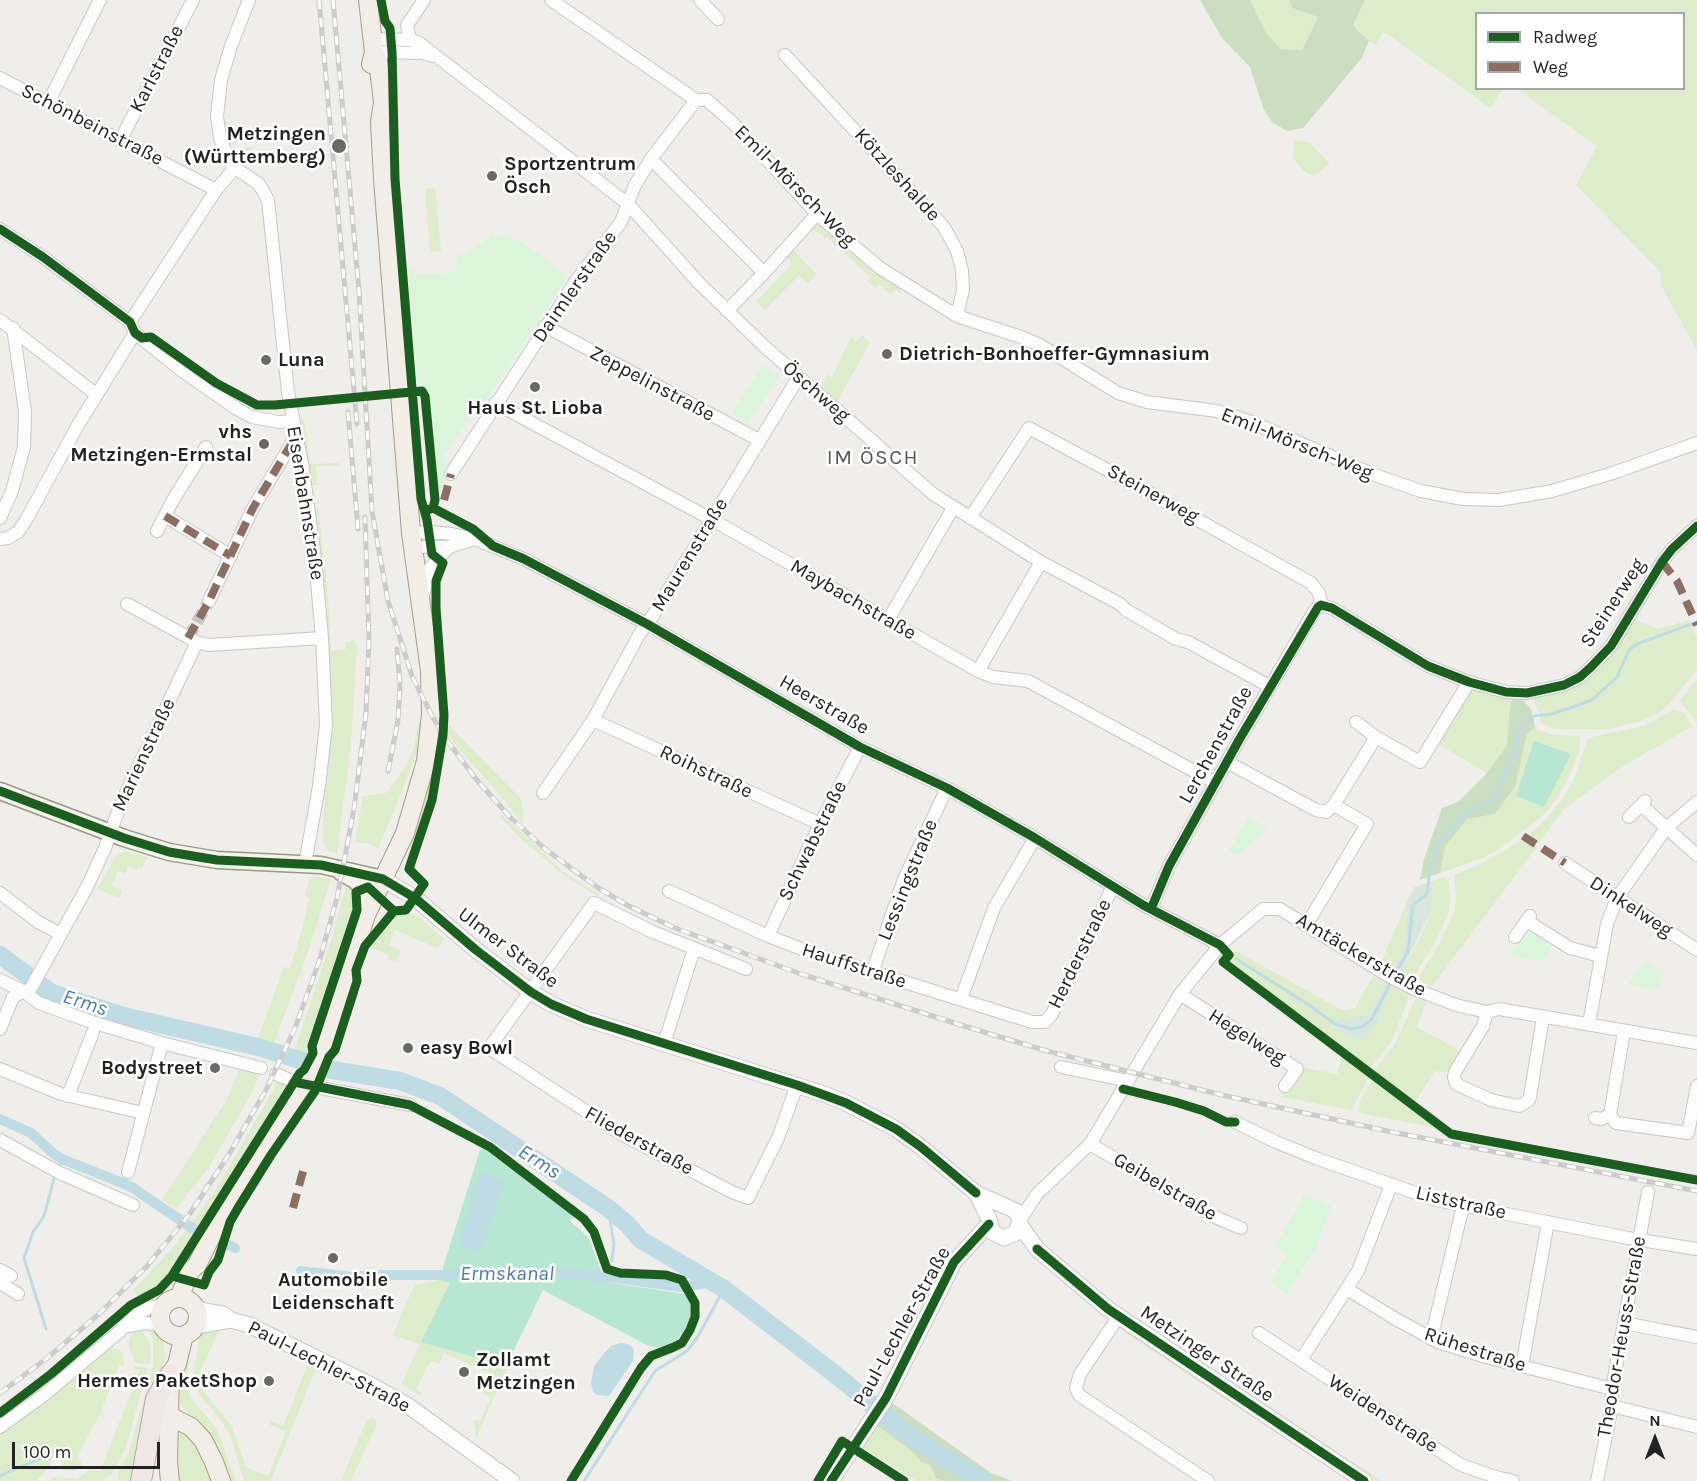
<!DOCTYPE html>
<meta charset="utf-8">
<style>
body{margin:0}
#map{position:relative;width:1697px;height:1481px;overflow:hidden;background:#f0eeeb;font-family:Karla,sans-serif}
canvas{display:block}
.legend{position:absolute;left:1475px;top:12px;width:210px;height:78px;box-sizing:border-box;background:#fff;border:2px solid #a7a7a7;margin:0;padding:8px 10px;list-style:none;font-size:18px;color:#222}
.legend li{display:flex;align-items:center;gap:12px;height:30px}
.legend b{width:30px;border:2px solid #a7a7a7}
.north{position:absolute;left:1625px;top:1409px;width:60px;height:60px;-webkit-text-stroke:4px #fff;paint-order:stroke;rotate:0deg;font-size:16px;font-weight:700;line-height:24px;text-align:center;color:#222}
.north::after{content:'';display:block;margin:auto;width:21px;height:27px;background:#222;clip-path:polygon(50% 0,100% 100%,50% 72%,0 100%)}
.scale{position:absolute;left:12px;top:1442px;width:148px;height:27px;box-sizing:border-box;border:3px solid #222;border-top:0;padding-left:8px;font-size:18px;line-height:21px;white-space:nowrap;color:#222;-webkit-text-stroke:4px #fff;paint-order:stroke}
</style>
<div id="map">
<canvas width="1697" height="1481"></canvas>
<ul class="legend">
<li><b style="height:8px;background:#1b5e20"></b>Radweg</li>
<li><b style="height:8px;background:#8d6e63"></b>Weg</li>
</ul>
<div class="north">N</div>
<div class="scale">100 m</div>
</div>
<script>
const ctx = document.querySelector('canvas').getContext('2d');
ctx.lineJoin = 'round';
function fillPath(path, color) {
  ctx.fillStyle = color;
  ctx.fill(path, 'evenodd');
}
function toPath(rows) {
  const path = new Path2D();
  for (const r of rows) {
    if (r.length === 3) {
      path.moveTo(r[0] + r[2], r[1]);
      path.arc(r[0], r[1], r[2], 0, 2 * Math.PI);
      continue;
    }
    path.moveTo(r[0], r[1]);
    for (let i = 2; i < r.length; i += 2) path.lineTo(r[i], r[i + 1]);
  }
  return path;
}
function stroke(path, color, width, dash) {
  ctx.strokeStyle = color;
  ctx.lineWidth = width;
  ctx.lineCap = dash ? 'butt' : 'round';
  ctx.setLineDash(dash || []);
  ctx.stroke(path);
}
function drawText(font, color, halo, rows, align = 'center') {
  ctx.font = font + ' Karla,sans-serif';
  ctx.lineWidth = 5;
  ctx.setLineDash([]);
  ctx.textBaseline = 'middle';
  ctx.strokeStyle = halo;
  ctx.fillStyle = color;
  for (const [text, x, y, turn = 0] of rows) {
    ctx.save();
    ctx.translate(x, y);
    ctx.rotate((+turn || 0) * Math.PI / 180);
    ctx.textAlign = isNaN(turn) ? turn : align;
    if (halo) ctx.strokeText(text, 0, 0);
    ctx.fillText(text, 0, 0);
    ctx.restore();
  }
}
const grass = toPath([
 [1250,0,1289,0,1292,8,1318,17,1302,50,1281,49,1266,33],
 [1365,0,1697,0,1697,351,1662,287,1660,272,1576,185,1597,146,1517,89,1684,88,1684,14,1476,14,1476,88,1503,89,1490,108,1386,33,1382,33,1377,45,1369,41,1353,27],
 [222,120,232,124,230,129,236,132,238,127,255,136,255,140,241,141,228,145],
 [1295,141,1310,143,1330,163,1320,172,1312,176,1303,170,1292,157],
 [254,146,246,168,237,162,230,151],
 [435,188,441,251,430,252,425,189],
 [820,224,876,272,902,288,900,293,895,289,890,294,879,284,875,288,867,281,871,278,830,240,810,228],
 [793,250,817,274,808,284,799,275,765,310,756,301,792,264,786,257],
 [863,335,870,343,837,402,822,387,828,374,832,377,851,337,856,341],
 [296,418,304,420,310,464,339,463,339,466,316,466,318,485,311,485],
 [318,505,329,605,325,604,315,509],
 [329,608,331,650,345,650,346,642,354,640,357,645,351,745,337,854,329,851,323,842,322,833,332,703,324,609],
 [1634,619,1658,629,1689,620,1697,638,1697,669,1672,701,1660,712,1642,721,1608,729,1553,729,1541,723,1539,711,1532,698,1565,688],
 [1697,678,1697,723,1680,701],
 [1470,687,1512,698,1509,715,1507,745,1487,773,1439,745],
 [1674,709,1684,713,1693,726,1625,765,1564,809,1539,843,1532,839,1530,836,1531,833,1547,818,1562,799,1574,779,1588,738,1644,726],
 [418,722,423,723,421,744,378,849,371,844,355,842,363,796,386,793,405,767,414,748],
 [448,724,521,799,524,825,504,800,459,749,446,731,446,725],
 [1535,726,1538,730,1551,734,1580,737,1579,752,1569,777,1558,797,1543,815,1500,849,1480,859,1440,873,1445,847,1467,819,1495,814,1515,787,1527,734],
 [435,771,430,799,408,863,406,862,406,858,421,815,431,776],
 [502,815,564,872,600,895,599,897,562,874,518,836,500,817],
 [1520,841,1525,841,1536,848,1432,986,1421,982,1419,977,1441,941,1454,912,1456,899,1454,875,1481,864],
 [126,851,147,857,142,869,138,868,137,870,128,866,125,874,118,871,112,886,122,890,119,898,97,889,116,856],
 [315,877,331,879,307,955,274,1043,258,1038,284,967,290,968,303,926,309,898,305,896,309,879],
 [1443,877,1448,880,1451,899,1449,911,1437,939,1414,976,1410,977,1401,972,1421,936,1431,911,1433,881],
 [347,883,354,897,353,915,306,1053,295,1049,331,941],
 [1407,902,1404,950,1394,968,1382,960],
 [411,914,417,916,445,939,437,948,395,930,389,945,401,951,396,961,387,960,389,955,370,947,393,917,396,915],
 [1236,951,1342,1010,1355,1008,1373,976,1386,982,1370,1014,1336,1020,1378,1020,1393,985,1408,993,1409,997,1391,1042,1372,1066,1364,1066,1235,968,1229,960],
 [1416,998,1426,1002,1417,1027,1462,1052,1451,1070,1445,1072,1435,1071,1415,1102,1374,1071,1395,1044],
 [1342,1056,1369,1076,1352,1110,1282,1097,1299,1067,1337,1074],
 [242,1067,260,1073,252,1092,210,1166,177,1208,162,1200,227,1099,239,1070],
 [276,1079,287,1088,277,1108,169,1273,151,1292,138,1297,134,1289,172,1249,216,1189,276,1085],
 [1377,1081,1442,1129,1360,1113,1358,1111,1361,1100,1367,1088,1372,1082],
 [439,1280,450,1282,605,1282,684,1294,668,1345,652,1347,543,1290,506,1366,507,1368,476,1438,474,1419,480,1421,491,1398,484,1394,483,1391,491,1374,444,1353,439,1364,431,1361,427,1367,417,1389,421,1392,420,1395,401,1384,420,1344,393,1335,414,1285],
 [136,1305,137,1308,101,1341,44,1389,0,1421,0,1415,41,1386],
 [220,1328,201,1369,200,1382,208,1397,232,1426,246,1467,268,1476,286,1431,270,1425,271,1421,283,1426,307,1366,310,1363,322,1368,323,1375,315,1371,271,1481,244,1481,230,1435,220,1419,201,1397,196,1388,194,1372,200,1334],
 [141,1329,149,1341,151,1355,149,1364,135,1363,128,1344,132,1332],
 [149,1329,159,1335,163,1343,165,1356,162,1373,138,1481,118,1481,118,1471,129,1452,153,1365,153,1340],
 [1124,1329,1128,1331,1316,1456,1314,1458,1121,1330],
 [190,1344,187,1383,190,1397,217,1429,236,1481,228,1481,210,1436,181,1405,180,1394,182,1372],
 [109,1347,120,1350,123,1354,124,1366,119,1365,101,1412,77,1457,83,1465,75,1471,63,1471,56,1443,49,1468,36,1481,0,1481,0,1433,42,1405],
 [1183,1351,1188,1352,1381,1481,1376,1481],
 [134,1366,146,1368,148,1370,125,1449,112,1474,102,1481,50,1481,53,1477,77,1479,89,1470,100,1471,140,1370,134,1368],
 [372,1417,376,1421,376,1426,351,1481,341,1481,366,1421],
 [876,1425,914,1453,921,1462,930,1465,936,1478,943,1481,917,1481,862,1447],
 [177,1430,189,1433,215,1481,178,1481,176,1467]
]);
const forest = toPath([
 [1200,0,1250,0,1266,33,1281,49,1302,50,1318,17,1292,8,1289,0,1365,0,1353,26,1369,41,1362,58,1303,128,1287,131,1272,122,1264,110,1250,67,1222,38],
 [1512,698,1523,700,1531,709,1535,726,1527,734,1515,787,1495,814,1467,819,1445,847,1440,873,1420,880,1424,859,1442,808,1458,802,1487,773,1507,745,1509,715],
 [891,1402,991,1473,1012,1481,943,1481,936,1478,930,1465,921,1462,914,1453,876,1425]
]);
const wetland = toPath([
 [1433,881,1431,911,1401,972,1394,968,1404,950,1407,902,1414,887],
 [1386,982,1393,985,1378,1020,1364,1041,1335,1030,1336,1020,1370,1014]
]);
const park = toPath([
 [493,233,495,236,505,236,517,241,519,240,568,276,485,402,480,400,442,459,448,465,445,471,450,474,438,494,428,393,421,384,417,384,408,269,414,268,415,275,456,272,457,255,468,254],
 [763,365,779,376,748,423,732,413],
 [1248,816,1267,828,1239,855,1229,851],
 [1533,930,1553,943,1542,961,1510,956,1525,931],
 [1645,961,1662,971,1659,990,1628,985],
 [1304,1194,1331,1206,1316,1247,1287,1294,1270,1283,1287,1255,1275,1247]
]);
const pitch = toPath([
 [1534,741,1571,754,1544,807,1516,796],
 [485,1149,574,1216,570,1221,589,1238,605,1282,684,1294,690,1303,690,1319,686,1329,676,1341,660,1347,649,1346,543,1290,506,1366,421,1342,450,1283,439,1280,480,1150]
]);
const water = toPath([
 [480,1172,504,1180,481,1252,459,1245],
 [621,1343,628,1344,633,1348,634,1354,633,1361,609,1396,597,1395,593,1392,591,1383,594,1366,606,1351,611,1346]
]);
const stream = toPath([
 [1236,959,1306,1003,1335,1024,1352,1029,1362,1027,1372,1019,1392,980],
 [1395,974,1408,951,1413,905,1427,894,1430,871,1438,841,1466,814,1495,798,1514,752,1522,725,1534,716,1552,714,1592,700,1617,677,1629,650,1637,644,1697,622],
 [58,1169,62,1159],
 [608,1208,614,1244,612,1261],
 [46,1329,24,1258,33,1232,44,1216,55,1175],
 [0,1476,48,1455],
 [584,1481,655,1371,687,1351,697,1338,724,1289]
]);
const canal = toPath([
 [0,1119,31,1133,54,1154,62,1159,130,1186,192,1228,235,1248],
 [301,1271,352,1277,374,1275,465,1275,533,1271,615,1278,682,1287,713,1282]
]);
const river = toPath([
 [0,955,52,993,124,1016,258,1047,332,1070,400,1081,440,1096,608,1208,627,1224,641,1240,724,1289,836,1375,911,1437,983,1481]
]);
const minorTunnel = toPath([
 [188,638,209,601]
]);
const minor = toPath([
 [249,0,231,46,221,80,217,116,220,138,229,161,235,168,259,184,268,200,288,392,303,469,315,559,322,638,326,725,319,786,305,864],
 [551,0,696,100,707,100,733,123,817,214,880,268,957,316,1021,337,1040,345,1118,393,1147,402,1217,411,1249,421,1372,474,1421,491,1463,499,1499,500,1552,491,1613,473,1697,443],
 [700,0,718,19],
 [373,39,410,40,418,42,628,204,699,283,765,347,933,494,1041,562,1120,604,1126,610,1176,639,1188,642,1269,686],
 [410,40,407,25,424,0],
 [374,52,421,53,433,56],
 [785,55,944,227,957,251,962,270,963,290,957,316],
 [0,78,216,190],
 [48,103,100,0],
 [121,139,193,0],
 [651,159,764,273],
 [0,229,43,257,130,322,135,333,181,370,237,409,252,417,278,422,293,421],
 [727,311,764,273,817,214],
 [0,320,97,395],
 [130,322,216,190,235,168],
 [545,326,759,440],
 [495,403,711,519,978,671,993,677,1028,681,1216,783],
 [451,474,576,281,621,222,635,185,651,159,696,100],
 [165,516,231,556],
 [0,518,12,491,24,447,25,411,13,328],
 [970,518,1029,428,1139,487,1311,583,1319,593,1321,605],
 [157,531,173,500,206,447],
 [411,533,429,532,452,534,475,539,524,559,647,624,860,747,947,788,1035,838,1143,905,1220,945],
 [0,539,8,538,18,532,26,520,78,425,135,333],
 [413,547,449,547,474,539],
 [423,595,430,568,449,547],
 [209,601,253,508,296,436],
 [127,604,197,642,209,645,322,638],
 [1321,605,1332,608,1428,666,1469,682,1506,692,1527,693,1564,685,1580,677,1591,667,1611,646,1662,562,1672,549,1697,526],
 [888,620,953,508],
 [978,671,1041,562],
 [593,720,820,824],
 [1356,722,1376,737,1420,762,1469,682],
 [1227,762,1316,810,1326,812,1334,805,1376,737],
 [543,793,593,720,640,633,652,617,798,378],
 [1641,805,1697,855],
 [1629,817,1645,801],
 [1565,863,1697,950],
 [669,891,768,936,812,953,1032,1022,1045,1022,1052,1014,1113,886],
 [0,893,38,922,61,934],
 [1151,909,1169,866,1239,740,1315,610,1321,605],
 [1527,921,1570,948,1600,956],
 [1307,924,1367,824,1334,805],
 [768,936,820,824,860,747],
 [1515,937,1530,916],
 [746,969,653,932,594,903,489,1048,621,1134,732,1192,748,1198,778,1138,797,1085],
 [872,973,904,879,947,788],
 [0,980,23,991,39,1003,92,1022,162,1043,261,1068],
 [1180,994,1297,1069,1285,1086],
 [961,999,994,908,1035,838],
 [1487,1012,1483,1026,1455,1072,1454,1077,1456,1084,1491,1100,1519,1106,1528,1101,1530,1097,1543,1017],
 [1589,1024,1607,924,1617,898,1666,828,1697,802],
 [0,1029,13,997,31,988,87,887,105,848,120,806,197,642],
 [664,1044,694,949],
 [1061,1067,1128,1081],
 [0,1069,61,1094,143,1113],
 [276,1074,294,1082],
 [305,1085,410,1105],
 [68,1096,93,1032],
 [1610,1115,1616,1123,1688,1133,1697,1086],
 [1595,1118,1601,1119,1610,1115,1624,1031],
 [1235,1122,1276,1142,1318,1159,1436,1200,1628,1238,1697,1249],
 [0,1140,60,1173,133,1205],
 [1090,1144,1215,1217,1241,1228],
 [128,1172,162,1043],
 [1020,1220,1037,1194,1090,1144,1180,994,1220,945,1263,909,1280,909,1387,975,1414,989,1456,1005,1487,1012,1499,1009,1697,1043],
 [0,1270,11,1276],
 [0,1283,18,1294],
 [1347,1289,1394,1318,1438,1342,1486,1357,1612,1389],
 [1119,1316,1080,1374,1076,1388,1079,1395,1208,1481],
 [1624,1323,1697,1337],
 [123,1327,146,1323,162,1325],
 [1259,1333,1461,1465,1496,1477,1513,1481],
 [1431,1339,1463,1206],
 [1301,1360,1358,1271,1391,1185],
 [1522,1366,1548,1222],
 [1612,1406,1697,1427],
 [0,1427,44,1395,119,1332,136,1314,149,1308,164,1305],
 [1597,1481,1612,1406,1612,1389,1648,1192]
]);
const tertiary = toPath([
 [383,879,415,898,476,950,531,992,551,1004,586,1019,824,1094,846,1103,896,1129,921,1147,976,1193,1016,1211,1020,1220,1016,1233,1004,1238,992,1232,989,1219,976,1193],
 [1020,1225,1037,1249,1108,1309,1364,1481],
 [196,1309,223,1314,231,1320,249,1325,371,1385,407,1405,512,1481],
 [196,1326,231,1320],
 [831,1481,886,1398,954,1262,989,1224]
]);
const secondary = toPath([
 [0,791,124,838,169,852,217,860,321,865,383,879],
 [341,872,355,880,360,886,365,901,366,915]
]);
const primary = toPath([
 [368,0,374,52,371,64],
 [179,1317,19],
 [179,1298,190,1271,197,1265,222,1214,305,1085,322,1052,366,915,405,833,426,761,431,714,430,671,411,533,383,179,380,122,383,102,378,60,374,52],
 [168,1415,191,1427,203,1440,214,1462,221,1481],
 [170,1481,168,1462,170,1375,177,1364,184,1335]
]);
const trunk = toPath([
 [141,1481,156,1399,170,1375]
]);
const rail = toPath([
 [319,0,357,424],
 [333,0,359,291,372,511,388,601,412,676,431,714,443,735,476,779,509,816,545,849,597,887,627,905,675,928,801,974,964,1026,1047,1051,1222,1095,1392,1132,1697,1191],
 [348,412,358,529],
 [388,771,398,720,400,685,397,649],
 [0,1393,46,1359,99,1314,147,1266,189,1215,228,1156,266,1090,295,1028,320,959,337,898,354,809,366,713,369,640,365,517]
]);
const quiet = toPath([
 [444,500,451,474],
 [165,516,231,556],
 [1662,562,1677,581,1697,625],
 [188,638,209,601,253,508,296,436],
 [1523,836,1565,863],
 [293,1208,305,1164]
]);
const cycleway = toPath([
 [0,229,43,257,130,322,135,333,142,338,151,337,216,383,257,405,275,405,422,391,425,396,435,500,433,508],
 [425,511,433,508,473,529,493,546,524,559,647,624,860,747,947,788,1035,838,1143,905,1220,945,1229,955,1223,962,1451,1134,1697,1180],
 [0,791,124,838,169,852,217,860,321,865,383,879,415,898,476,950,531,992,551,1004,586,1019,797,1085,846,1103,896,1129,921,1147,976,1193],
 [1151,909,1169,866,1239,740,1318,607,1321,605,1332,608,1428,666,1469,682,1506,692,1527,693,1564,685,1580,677,1591,667,1611,646,1662,562,1672,549,1697,526],
 [294,1082,410,1105,490,1147,584,1219,594,1232,607,1269,620,1273,666,1275,682,1280,695,1303,695,1317,690,1330,682,1343,674,1347,651,1356,641,1368,571,1481],
 [1123,1089,1175,1102,1204,1111,1226,1122,1235,1122],
 [1037,1249,1108,1309,1364,1481],
 [172,1276,204,1285,209,1272,218,1260,230,1222,238,1208,271,1155,315,1091,329,1057,335,1050,357,981,356,970,365,946,394,911,406,910,424,884,409,869,432,800,443,735,444,715,436,608,436,581,443,563,432,554,427,520,421,499,395,179,392,52,390,28,385,21,381,0],
 [0,1413,51,1374,131,1305,159,1290,172,1276,300,1073,304,1070,313,1053,312,1046,357,910,356,892,368,887,394,911],
 [818,1481,842,1441,904,1481],
 [831,1481,886,1398,954,1262,989,1224]
]);
const markers = [
 [339,146,8,"#6a6968"],
 [492,176,6,"#6a6968"],
 [887,354,6,"#6a6968"],
 [266,360,6,"#6a6968"],
 [535,387,6,"#6a6968"],
 [264,444,6,"#6a6968"],
 [408,1048,6,"#6a6968"],
 [215,1068,6,"#6a6968"],
 [333,1258,6,"#6a6968"],
 [464,1372,6,"#6a6968"],
 [269,1381,6,"#6a6968"]
];
const streetNames = [
 ["Karlstraße",157,69,-63],
 ["Schönbeinstraße",92,125,27],
 ["Kötzleshalde",897,175,48],
 ["Emil-Mörsch-Weg",795,186,45],
 ["Daimlerstraße",575,287,-55],
 ["Zeppelinstraße",652,384,28],
 ["Öschweg",816,392,41],
 ["Emil-Mörsch-Weg",1297,444,22],
 ["Steinerweg",1153,494,29],
 ["Eisenbahnstraße",305,503,81],
 ["Maurenstraße",690,555,-59],
 ["Maybachstraße",853,600,30],
 ["Steinerweg",1613,603,-57],
 ["Heerstraße",824,705,30],
 ["Lerchenstraße",1216,745,-61],
 ["Marienstraße",144,755,-65],
 ["Roihstraße",706,772,25],
 ["Schwabstraße",813,841,-64],
 ["Lessingstraße",908,880,-68],
 ["Dinkelweg",1631,907,33],
 ["Ulmer Straße",508,948,37],
 ["Herderstraße",1080,954,-64],
 ["Amtäckerstraße",1361,955,30],
 ["Hauffstraße",854,966,18],
 ["Hegelweg",1247,1037,32],
 ["Fliederstraße",639,1141,29],
 ["Geibelstraße",1165,1187,30],
 ["Liststraße",1461,1203,13],
 ["Paul-Lechler-Straße",902,1327,-61],
 ["Theodor-Heuss-Straße",1622,1337,-80],
 ["Rühestraße",1475,1350,18],
 ["Metzinger Straße",1207,1354,34],
 ["Paul-Lechler-Straße",329,1367,27],
 ["Weidenstraße",1383,1414,33]
];
const poiNames = [
 ["Metzingen",326,134,"right"],
 ["(Württemberg)",326,157,"right"],
 ["Sportzentrum",504,164],
 ["Ösch",504,187],
 ["Dietrich-Bonhoeffer-Gymnasium",899,354],
 ["Luna",278,360],
 ["Haus St. Lioba",535,408,"center"],
 ["vhs",252,432,"right"],
 ["Metzingen-Ermstal",252,455,"right"],
 ["easy Bowl",420,1048],
 ["Bodystreet",203,1068,"right"],
 ["Automobile",333,1280,"center"],
 ["Leidenschaft",333,1303,"center"],
 ["Zollamt",476,1360],
 ["Metzingen",476,1383],
 ["Hermes PaketShop",257,1381,"right"]
];
const neighbourhoodNames = [
 ["IM ÖSCH",873,458]
];
const waterNames = [
 ["Erms",85,1003,18],
 ["Erms",539,1162,33],
 ["Ermskanal",507,1274]
];
fillPath(grass, '#ddeccb');
fillPath(forest, '#cbdec1');
fillPath(wetland, '#d9e6de');
fillPath(park, '#daf5da');
fillPath(pitch, '#b7e6d2');
fillPath(water, '#bfdbe3');
stroke(stream, '#bfdbe3', 3);
stroke(canal, '#bfdbe3', 10);
stroke(river, '#bfdbe3', 18);
stroke(minorTunnel, '#c7c5c3', 12, [12, 6]);
stroke(minor, '#c9c8c7', 14);
stroke(tertiary, '#c9c8c7', 17);
stroke(secondary, '#999a82', 19);
stroke(primary, '#a79c86', 20);
stroke(trunk, '#c5a2ac', 22);
stroke(minor, '#fdfcfc', 12);
stroke(tertiary, '#fdfcfc', 15);
stroke(secondary, '#f4f4ed', 16);
stroke(primary, '#f3ede7', 18);
stroke(trunk, '#f0e6e4', 20);
stroke(rail, '#ccc', 5);
stroke(rail, '#fff', 3, [9]);
stroke(quiet, '#8d6e63', 8, [15, 8]);
stroke(cycleway, '#1b5e20', 9);
for (const [x, y, r, color] of markers) {
  const dot = new Path2D();
  dot.arc(x, y, r, 0, 2 * Math.PI);
  ctx.fillStyle = color;
  ctx.fill(dot);
  stroke(dot, '#fff', 2);
}
drawText('20px', '#222', '#fff', streetNames);
drawText('bold 20px', '#222', '#fff', poiNames, 'left');
ctx.letterSpacing = '1.5px';
drawText('21px', '#555', '#fff', neighbourhoodNames);
ctx.letterSpacing = '0px';
drawText('italic 21px', '#4a7aab', '#fff', waterNames);
</script>
